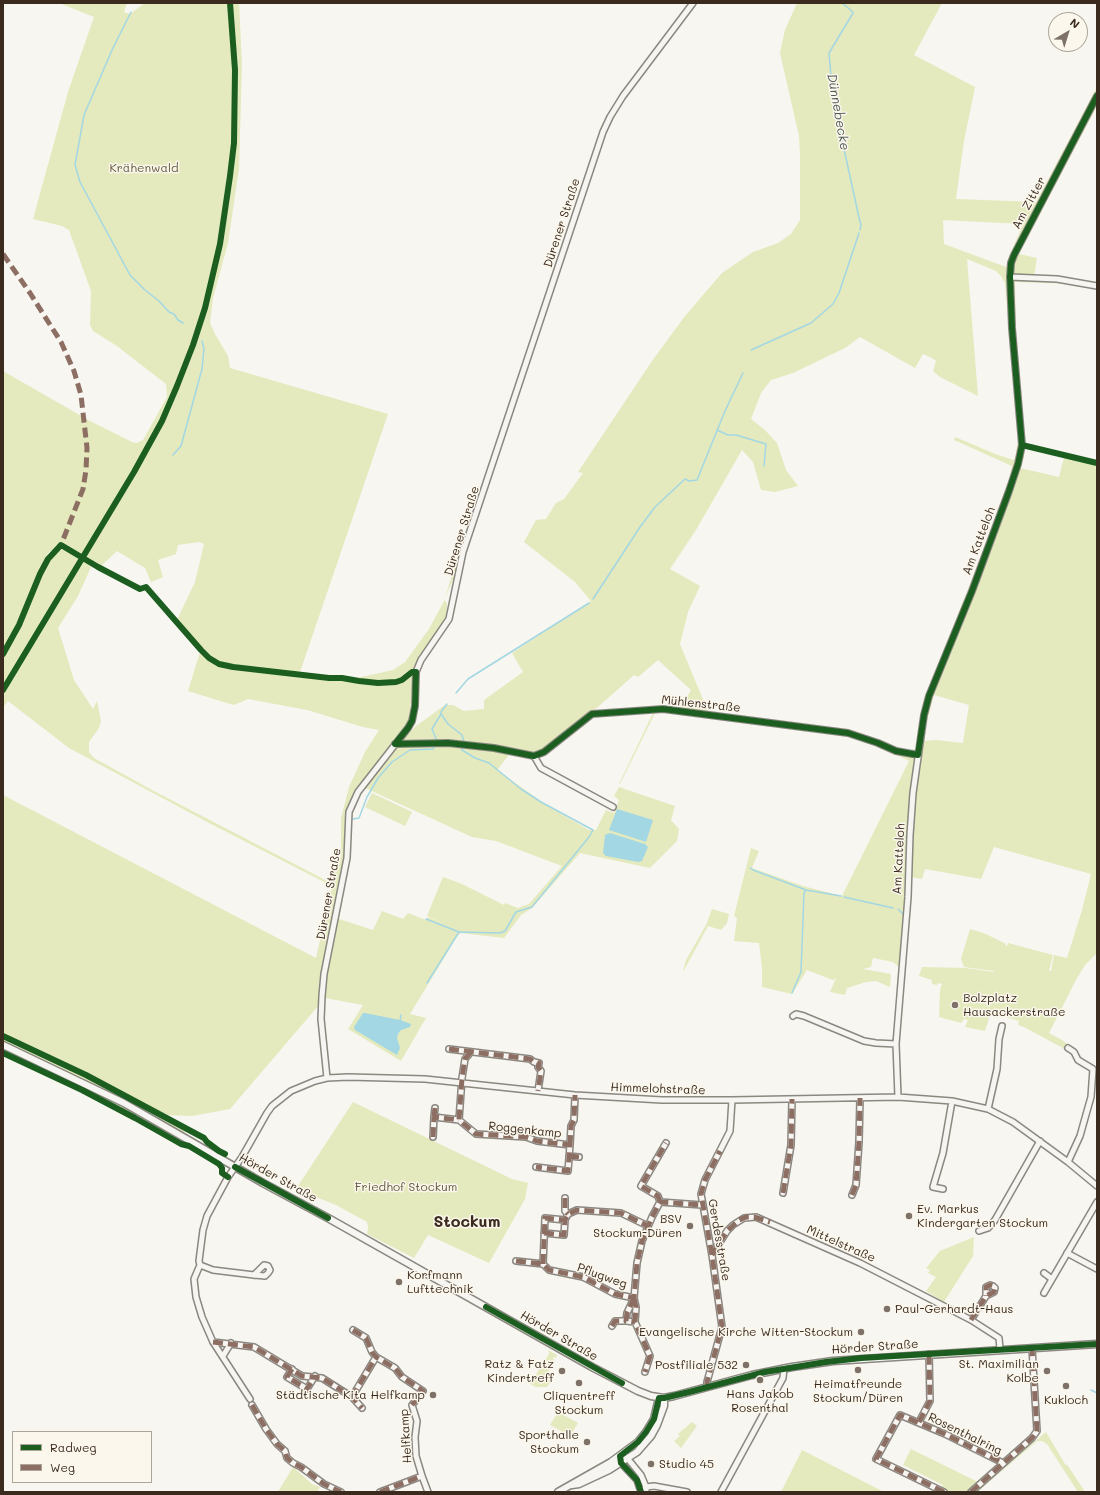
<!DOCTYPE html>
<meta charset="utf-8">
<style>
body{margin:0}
#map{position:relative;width:1100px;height:1495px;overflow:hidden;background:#f8f6f0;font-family:Mali,sans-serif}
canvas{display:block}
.frame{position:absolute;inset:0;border:4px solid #3b2a1e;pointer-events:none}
.legend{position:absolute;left:12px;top:1431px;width:140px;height:52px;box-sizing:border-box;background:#fbf7ec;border:1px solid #aea59a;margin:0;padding:5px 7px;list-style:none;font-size:12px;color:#3b2a1e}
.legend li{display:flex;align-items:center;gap:8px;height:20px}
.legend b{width:20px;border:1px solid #aea59a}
.north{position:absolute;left:1048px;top:12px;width:40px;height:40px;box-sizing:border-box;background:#fbf7ec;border:1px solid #aea59a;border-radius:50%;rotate:38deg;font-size:11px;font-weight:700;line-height:16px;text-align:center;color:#3b2a1e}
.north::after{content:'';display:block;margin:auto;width:14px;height:18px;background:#7d7168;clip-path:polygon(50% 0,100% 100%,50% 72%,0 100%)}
</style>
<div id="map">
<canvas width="1100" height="1495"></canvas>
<div class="frame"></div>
<ul class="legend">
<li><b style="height:5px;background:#1b5e20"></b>Radweg</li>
<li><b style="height:5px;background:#8d6e63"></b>Weg</li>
</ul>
<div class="north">N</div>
</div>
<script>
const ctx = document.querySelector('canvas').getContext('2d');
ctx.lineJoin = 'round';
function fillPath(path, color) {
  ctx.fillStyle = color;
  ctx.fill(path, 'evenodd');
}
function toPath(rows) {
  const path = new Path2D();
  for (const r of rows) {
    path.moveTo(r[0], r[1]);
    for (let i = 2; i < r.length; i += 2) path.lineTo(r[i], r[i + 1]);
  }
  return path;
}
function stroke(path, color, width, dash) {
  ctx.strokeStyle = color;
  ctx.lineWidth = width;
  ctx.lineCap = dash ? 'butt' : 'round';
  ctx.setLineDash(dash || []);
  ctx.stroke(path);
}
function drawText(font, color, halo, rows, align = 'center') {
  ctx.font = font + ' Mali,sans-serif';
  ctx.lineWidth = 3;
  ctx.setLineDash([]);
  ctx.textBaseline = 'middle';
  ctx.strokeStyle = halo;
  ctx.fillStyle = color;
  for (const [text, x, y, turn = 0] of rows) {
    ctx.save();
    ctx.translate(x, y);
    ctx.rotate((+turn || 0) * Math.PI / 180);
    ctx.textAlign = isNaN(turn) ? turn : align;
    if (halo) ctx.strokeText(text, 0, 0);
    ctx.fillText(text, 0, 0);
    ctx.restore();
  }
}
const green = toPath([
 [59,3,127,3,124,12,130,14,145,3,239,3,242,63,239,169,228,243,213,298,210,323,215,334,228,356,230,368,388,414,299,675,343,681,393,670,405,662,429,629,444,601,461,546,528,351,539,317,538,316,605,119,614,104,688,3,697,3,627,96,616,114,604,137,500,448,496,447,463,546,456,573,444,600,447,603,447,618,414,667,409,721,398,737,402,741,416,726,445,705,453,705,464,711,484,709,484,700,523,672,512,653,591,601,575,582,524,542,536,520,546,519,556,503,564,499,583,473,578,472,652,361,685,316,722,273,753,252,778,243,791,234,800,220,800,154,799,136,780,53,785,30,797,3,942,3,914,55,975,87,964,141,956,199,1036,202,1097,87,1097,106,1019,254,1037,258,1034,276,1078,284,1015,282,1016,330,1025,441,1024,457,1020,468,1059,477,1064,457,1097,464,1097,953,1085,965,1076,980,1049,1033,1062,1040,1067,1044,1072,1053,1024,1027,1018,1025,1019,1021,991,1012,985,1031,965,1027,968,1020,964,1019,961,1023,939,1017,940,990,942,984,938,983,937,985,932,984,932,980,919,976,922,967,965,968,994,972,994,971,964,967,961,959,970,929,986,934,1006,944,1005,946,1007,946,1008,943,1053,955,1049,971,1051,971,1054,955,1067,958,1082,910,1091,874,994,847,981,879,925,869,922,879,911,877,904,914,900,968,893,962,873,958,871,967,863,969,891,974,890,987,876,981,866,982,847,988,845,995,830,992,836,978,833,980,807,970,792,994,762,987,762,968,759,943,734,941,737,918,734,916,751,848,759,851,752,868,803,886,842,896,909,761,877,745,851,736,818,731,677,713,655,713,620,784,619,784,653,713,600,716,680,709,691,690,658,660,638,677,634,675,599,706,543,751,533,755,513,750,497,770,548,806,589,830,596,830,606,810,614,813,619,800,614,796,619,787,675,806,671,820,679,829,677,841,650,868,580,853,532,908,521,915,504,938,461,933,458,935,410,1014,426,1018,401,1061,348,1029,363,1005,325,998,230,1109,192,1116,168,1115,146,1105,78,1069,3,1034,3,795,316,958,332,886,211,824,69,748,8,701,3,708,3,657,20,626,43,573,53,555,59,550,64,550,76,554,91,567,78,596,58,628,74,680,93,709,97,701,101,721,99,728,89,742,89,752,94,758,152,790,331,883,337,862,341,857,341,818,349,787,365,752,379,730,363,727,307,710,248,699,234,705,230,704,188,691,200,652,175,624,195,582,204,544,199,542,178,545,176,554,158,560,163,577,151,582,145,568,117,551,100,567,65,545,57,547,48,553,20,618,3,650,3,371,90,421,132,442,137,443,143,440,167,397,166,384,117,346,93,331,90,325,91,291,69,230,62,226,33,219,68,92,94,17],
 [943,220,1022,224,1023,224,1008,259,1006,267,944,244],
 [967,259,996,271,1001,276,1005,283,1018,441,1015,458,1013,460,993,453,955,437,954,440,1012,466,1009,480,980,559,927,693,933,695,926,714,921,745,911,751,896,748,879,740,845,729,726,715,709,714,680,644,688,612,700,586,670,569,696,530,742,450,753,462,761,490,775,492,798,486,786,470,777,443,765,430,751,419,761,393,771,380,793,373,845,348,860,337,915,368,923,354,932,358,936,361,933,371,940,377,978,396],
 [934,695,969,705,963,743,936,740,923,741,928,717],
 [363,787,472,837,496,841,562,866,529,904,518,908,505,903,504,905,462,884,443,877,427,916,445,924,428,917,426,920,408,913,403,919,382,911,373,930,339,919,345,888,346,818,351,802],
 [372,793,412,812,405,826,365,807],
 [712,909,729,914,727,923,721,930,708,926,683,972,686,960,706,925],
 [3,1037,107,1087,197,1135,196,1136,185,1132,184,1133,106,1090,3,1042],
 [52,1072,54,1072,115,1102,135,1113,135,1116,51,1074],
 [353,1102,512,1179,528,1183,525,1199,489,1263,428,1235,414,1258,367,1234,368,1227,367,1222,336,1205,296,1189],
 [140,1115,152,1122,188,1145,178,1142,137,1117],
 [974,1237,973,1256,944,1302,926,1291,936,1277,928,1273,930,1270,926,1268,940,1251],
 [548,1350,557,1355,556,1358,554,1357,553,1358,554,1360,549,1370,550,1383,547,1387,536,1387,530,1384,549,1354],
 [558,1412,578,1423,570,1436,550,1425],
 [692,1422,697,1426,681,1448,674,1441,680,1436,678,1434],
 [1046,1432,1065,1464,1068,1466,1085,1492,1078,1492,1047,1444,1042,1441,1037,1441,977,1492,974,1492],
 [911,1449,980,1483,968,1492,948,1492,941,1489,943,1485,903,1465],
 [802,1450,884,1492,781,1492],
 [293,1467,312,1484,320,1487,317,1492,278,1492]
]);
const water = toPath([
 [617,809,653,820,646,842,609,830],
 [610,833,645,844,648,847,642,861,638,862,606,856,603,853,605,835],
 [363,1013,365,1013,400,1020,411,1024,410,1027,401,1030,398,1034,397,1038,400,1048,397,1055,355,1030,354,1027]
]);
const stream = toPath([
 [842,3,853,12,853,13,829,53,833,99,860,222,861,224,860,230],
 [131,12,112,50,84,115,75,165,80,182,130,275,145,290,159,301,169,312,174,314,178,320,183,323],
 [751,350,811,323,833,304,839,293,859,233],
 [717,430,728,435,736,435,766,444,764,466],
 [173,455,181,446,202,369,204,349,202,341],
 [593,599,640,527,655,507,685,479,689,481,697,480,725,411,743,373],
 [456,693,468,679,589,603],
 [447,704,441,712,441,714,448,724,462,735,464,742],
 [437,741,432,729,441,714],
 [353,819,359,818,367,797,378,778,392,762,410,750,433,749,434,747],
 [750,868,753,870,806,890,841,896],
 [844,897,893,908],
 [898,909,903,914],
 [426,919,459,932,500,933,505,931,516,912,532,907,589,837,593,830,541,802,521,789,489,763,475,758,462,750,463,747],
 [427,983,459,932],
 [792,993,801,972,804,893,806,890],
 [400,1021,401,1015],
 [1091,1390,1097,1393]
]);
const minor = toPath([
 [1010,277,1057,279,1097,286],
 [395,744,448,743,494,748,534,756,544,752,592,714,663,709,848,733,878,743,896,751,918,755],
 [534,756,541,768,613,807],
 [793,1016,796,1014,804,1016,864,1041,876,1043,896,1044],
 [449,1049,530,1059,534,1062,539,1063,538,1067,541,1071,538,1091],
 [471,1052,465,1059,462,1078,459,1120,476,1134,526,1137,537,1141,570,1145,568,1171,536,1167],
 [327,1078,321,1019,322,996,324,974,347,858,349,812,358,792,408,728,412,721,415,706,416,672,421,660,449,619,463,552,603,132,610,117,623,96,693,3],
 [898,1097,896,1044,908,897,910,835,913,793,924,715,929,696,972,591,1009,491,1018,464,1022,445,1012,328,1010,277,1011,263,1014,255,1097,96],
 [988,1109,997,1069,999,1039,1002,1026],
 [434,1117,435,1108],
 [433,1137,434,1117,459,1120],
 [570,1145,571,1126,574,1120,575,1095],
 [569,1156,579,1157],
 [1068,1162,1080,1136,1087,1111,1091,1097,1093,1069,1078,1060,1074,1052,1068,1048],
 [943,1189,933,1187,943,1153,952,1101],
 [783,1193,791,1145,792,1099],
 [852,1195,856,1185,859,1142,860,1098],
 [565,1198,565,1211,568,1214],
 [660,1202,658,1196,641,1186,666,1143],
 [979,1231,988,1228,995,1220,1040,1141],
 [544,1233,564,1235,565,1220],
 [1067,1253,1097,1269],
 [712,1255,727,1231,733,1225,744,1218,756,1217,860,1263,971,1320,999,1338,1000,1349],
 [516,1261,543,1264,549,1270,583,1277,615,1294,634,1298,637,1263,642,1241,652,1217,660,1202,702,1205],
 [543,1264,545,1218,565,1220,568,1214,577,1210,591,1211,621,1213,648,1226],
 [200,1265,213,1270,254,1275,265,1276,268,1273,270,1270,268,1266,264,1265,254,1275],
 [1044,1273,1052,1279],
 [1044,1293,1097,1202],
 [634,1298,636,1307,635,1322,650,1356,645,1372],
 [634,1298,627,1313,626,1321,635,1322],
 [971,1320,986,1296,994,1292,995,1288,993,1286,990,1285,986,1287,986,1296],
 [612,1326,615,1321,626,1321],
 [353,1330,366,1338,372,1352,376,1357,395,1368,402,1377,423,1391,412,1405,417,1421,415,1437,416,1456,422,1476,428,1492],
 [213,1342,254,1347,302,1376,322,1378,352,1397,362,1408],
 [223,1356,231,1343],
 [292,1369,287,1377,307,1389,315,1376],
 [707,1387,707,1382,722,1327,712,1255,701,1194,705,1180,730,1131,732,1100],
 [352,1397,376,1357],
 [250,1399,213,1342,202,1317,196,1297,194,1279,200,1265,199,1261,203,1230,207,1216,228,1177,242,1157,267,1113,272,1106,291,1091,315,1081,327,1078,348,1077,425,1079,575,1095,662,1100,732,1100,898,1097,952,1101,988,1109,1013,1122,1068,1162,1097,1186],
 [252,1405,266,1429,277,1444,285,1451,287,1458,293,1463,301,1467,324,1484,341,1492],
 [919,1422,930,1401,929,1354],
 [628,1459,641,1475,646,1487,646,1492],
 [621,1463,637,1480,641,1492],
 [380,1492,422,1476],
 [641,1492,646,1487,654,1486,687,1492],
 [721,1492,783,1378,784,1368],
 [944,1492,876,1459,900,1415,945,1434,1003,1463],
 [971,1492,1032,1438,1037,1431,1032,1348]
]);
const major = toPath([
 [3,1045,124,1103,263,1183,328,1218,592,1367,638,1391,651,1396,664,1398,674,1396,752,1375,792,1367,833,1361,1097,1344],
 [572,1485,579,1484,609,1470,637,1452,651,1436,657,1425,664,1406,664,1398],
 [558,1492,611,1462,638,1442,646,1432,654,1419,659,1398]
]);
const quiet = toPath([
 [3,254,30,293,61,342,74,371,81,395,87,448,86,470,83,489,61,545],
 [449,1049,530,1059,534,1062,539,1063,538,1067,541,1071,538,1091],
 [471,1052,465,1059,462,1078,459,1120,476,1134,526,1137,537,1141,570,1145,568,1171,536,1167],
 [434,1117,435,1108],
 [433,1137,434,1117,459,1120],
 [570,1145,571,1126,574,1120,575,1095],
 [569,1156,579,1157],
 [783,1193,791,1145,792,1099],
 [852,1195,856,1185,859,1142,860,1098],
 [565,1198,565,1211,568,1214],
 [660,1202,658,1196,641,1186,666,1143],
 [544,1233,564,1235,565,1220],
 [712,1255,727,1231,739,1220,746,1217,754,1217,770,1222],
 [516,1261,543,1264,549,1270,583,1277,615,1294,634,1298,637,1263,642,1241,652,1217,660,1202,702,1205],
 [543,1264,545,1218,565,1220,568,1214,577,1210,591,1211,621,1213,648,1226],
 [634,1298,636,1307,635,1322,650,1356,645,1372],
 [634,1298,627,1313,626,1321,635,1322],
 [971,1320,986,1296,994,1292,995,1288,993,1286,990,1285,986,1287,986,1296],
 [612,1326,615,1321,626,1321],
 [353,1330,366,1338,372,1352,376,1357,395,1368,402,1377,423,1391,412,1405],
 [213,1342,254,1347,302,1376,322,1378,352,1397,362,1408],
 [292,1369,287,1377,307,1389,315,1376],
 [707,1387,707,1382,722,1327,712,1255,701,1194,705,1180,720,1151],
 [352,1397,376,1357],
 [252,1405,266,1429,277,1444,285,1451,287,1458,293,1463,301,1467,324,1484,341,1492],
 [919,1422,930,1401,929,1354],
 [380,1492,422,1476],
 [944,1492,876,1459,900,1415,945,1434,1003,1463],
 [971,1492,1032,1438,1037,1431,1032,1348]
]);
const cycleway = toPath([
 [1022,445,1097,463],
 [3,654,19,625,40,574,48,559,61,545,98,567,140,589,146,587,201,650,209,658,219,664,233,667,329,678,342,678,359,681,378,683,396,682,402,680,412,672,416,672,415,706,412,721,408,728,395,744],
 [3,690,134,472,162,421,177,386,193,345,205,308,220,244,230,176,234,143,235,70,230,3],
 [395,744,448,743,494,748,534,756,544,752,592,714,663,709,848,733,878,743,896,751,918,755,924,715,929,696,972,591,1009,491,1018,464,1022,445,1012,328,1010,277,1011,263,1014,255,1097,96],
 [3,1036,86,1075,204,1138,207,1142,219,1151,225,1154],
 [3,1053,82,1090,135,1118,181,1144,189,1146,219,1164,222,1168,222,1173,228,1177],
 [235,1167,328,1218],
 [486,1307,622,1383],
 [641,1492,637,1480,621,1463,620,1456,638,1442,646,1432,654,1419,659,1398,664,1398,689,1392,765,1372,826,1362,861,1358,1097,1344]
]);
const markers = [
 [955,1005,4,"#7d7168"],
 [909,1216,4,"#7d7168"],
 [690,1226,4,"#7d7168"],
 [399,1282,4,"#7d7168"],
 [887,1309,4,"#7d7168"],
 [861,1332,4,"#7d7168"],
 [746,1365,4,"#7d7168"],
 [858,1370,4,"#7d7168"],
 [562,1371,4,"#7d7168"],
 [1047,1371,4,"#7d7168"],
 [760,1380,4,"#7d7168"],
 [579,1383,4,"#7d7168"],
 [1066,1386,4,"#7d7168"],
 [433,1395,4,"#7d7168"],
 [587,1442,4,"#7d7168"],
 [651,1464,4,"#7d7168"]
];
const parkNames = [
 ["Krähenwald",144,168],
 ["Friedhof Stockum",406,1187]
];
const streetNames = [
 ["Am Zitter",1029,203,-62],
 ["Dürener Straße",562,223,-72],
 ["Dürener Straße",462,531,-73],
 ["Am Katteloh",979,541,-69],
 ["Mühlenstraße",701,704,6],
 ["Am Katteloh",899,859,-87],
 ["Dürener Straße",329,894,-80],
 ["Himmelohstraße",658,1089,2],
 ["Roggenkamp",525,1130,6],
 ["Hörder Straße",278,1178,29],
 ["Gerdesstraße",719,1240,80],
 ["Mittelstraße",841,1244,24],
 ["Pflugweg",602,1276,20],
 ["Hörder Straße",559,1336,30],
 ["Hörder Straße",875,1347,-4],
 ["Rosenthalring",965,1434,26],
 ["Helfkamp",406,1436,-94]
];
const poiNames = [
 ["Bolzplatz",963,998,"left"],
 ["Hausackerstraße",963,1012,"left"],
 ["Ev. Markus",917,1209,"left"],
 ["Kindergarten Stockum",917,1223,"left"],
 ["BSV",682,1219],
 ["Stockum-Düren",682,1233],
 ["Korfmann",407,1275,"left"],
 ["Lufttechnik",407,1289,"left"],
 ["Paul-Gerhardt-Haus",895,1309,"left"],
 ["Evangelische Kirche Witten-Stockum",853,1332],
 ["Ratz & Fatz",554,1364],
 ["Kindertreff",554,1378],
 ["St. Maximilian",1039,1364],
 ["Kolbe",1039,1378],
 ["Postfiliale 532",738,1365],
 ["Heimatfreunde",858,1384,"center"],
 ["Stockum/Düren",858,1398,"center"],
 ["Hans Jakob",760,1394,"center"],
 ["Rosenthal",760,1408,"center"],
 ["Städtische Kita Helfkamp",425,1395],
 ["Cliquentreff",579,1396,"center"],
 ["Stockum",579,1410,"center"],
 ["Kukloch",1066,1400,"center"],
 ["Sporthalle",579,1435],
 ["Stockum",579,1449],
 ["Studio 45",659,1464,"left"]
];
const waterNames = [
 ["Dünnebecke",838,112,80]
];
const districtNames = [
 ["Stockum",467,1222]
];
fillPath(green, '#e4eabd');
fillPath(water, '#a3d7e3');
stroke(stream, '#a3d7e3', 1.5);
stroke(minor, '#8b8781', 8);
stroke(major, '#8b8781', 9);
stroke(minor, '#f6f5f1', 5);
stroke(major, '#f6f5f1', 6);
stroke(quiet, '#8d6e63', 5, [10, 5]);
stroke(cycleway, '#1b5e20', 6);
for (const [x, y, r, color] of markers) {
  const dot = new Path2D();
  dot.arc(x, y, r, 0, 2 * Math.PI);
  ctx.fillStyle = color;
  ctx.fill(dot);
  stroke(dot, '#fbf7ec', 1.5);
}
drawText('12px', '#61583c', '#fbf7ec', parkNames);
drawText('12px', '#3b2a1e', '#fbf7ec', streetNames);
drawText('12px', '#3b2a1e', '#fbf7ec', poiNames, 'right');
drawText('italic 13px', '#4f5a57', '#fbf7ec', waterNames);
drawText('bold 16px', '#3b2a1e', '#fbf7ec', districtNames);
</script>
